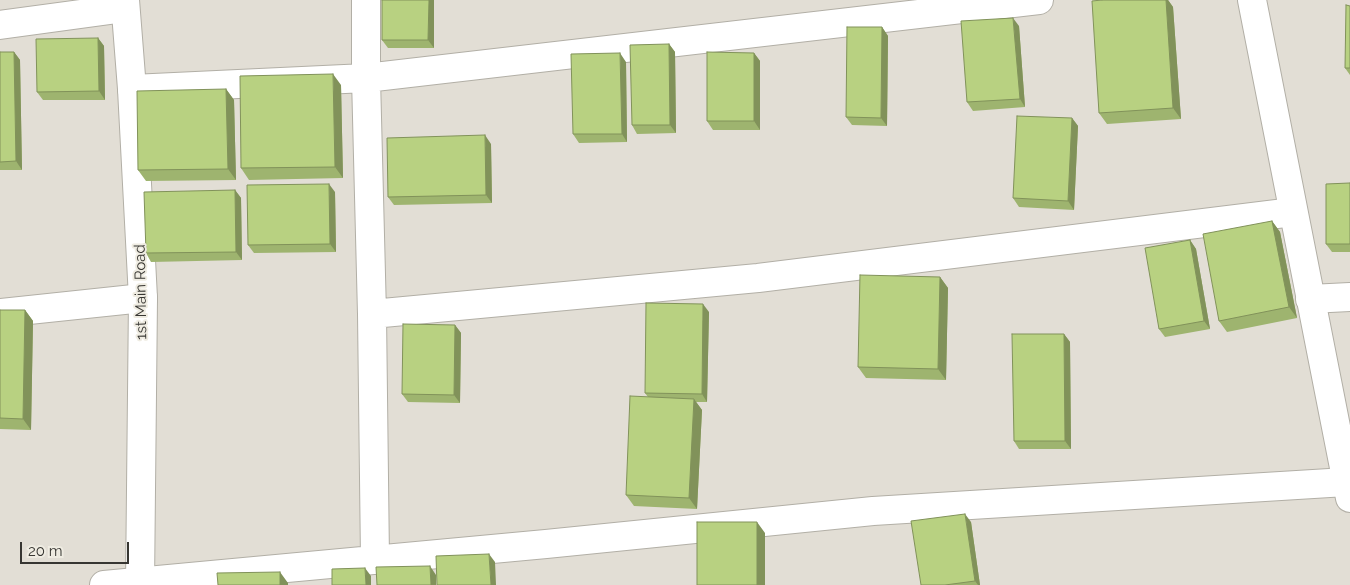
<!DOCTYPE html>
<style>
body{margin:0}
#map{position:relative;width:1350px;height:585px;overflow:hidden;background:#e2ded5;font-family:Raleway,sans-serif}
canvas{display:block}
.scale{position:absolute;left:20px;top:542px;width:109px;height:22px;box-sizing:border-box;border:2px solid #373632;border-top:0;padding-left:6px;font-size:15px;line-height:18px;white-space:nowrap;color:#373632;-webkit-text-stroke:4px #efece2;paint-order:stroke}
</style>
<div id="map">
<canvas width="1350" height="585"></canvas>
<div class="scale">20 m</div>
</div>
<script>
const ctx = document.querySelector('canvas').getContext('2d');
ctx.lineJoin = 'round';
function toPath(rows) {
  const path = new Path2D();
  for (const r of rows) {
    path.moveTo(r[0], r[1]);
    for (let i = 2; i < r.length; i += 2) path.lineTo(r[i], r[i + 1]);
  }
  return path;
}
function stroke(path, color, width, dash) {
  ctx.strokeStyle = color;
  ctx.lineWidth = width;
  ctx.lineCap = dash ? 'butt' : 'round';
  ctx.setLineDash(dash || []);
  ctx.stroke(path);
}
function fillPath(path, color) {
  ctx.fillStyle = color;
  ctx.fill(path, 'evenodd');
}
function drawText(font, color, halo, rows, align = 'center') {
  ctx.font = font + ' Raleway,sans-serif';
  ctx.lineWidth = 4;
  ctx.setLineDash([]);
  ctx.textBaseline = 'middle';
  ctx.strokeStyle = halo;
  ctx.fillStyle = color;
  for (const [text, x, y, turn = 0] of rows) {
    ctx.save();
    ctx.translate(x, y);
    ctx.rotate((+turn || 0) * Math.PI / 180);
    ctx.textAlign = isNaN(turn) ? turn : align;
    if (halo) ctx.strokeText(text, 0, 0);
    ctx.fillText(text, 0, 0);
    ctx.restore();
  }
}
const minor = toPath([
 [0,25,125,8],
 [132,89,366,78,366,0],
 [1310,299,1350,297],
 [0,313,143,298],
 [372,314,758,278,1293,212],
 [375,560,372,314,366,78,1039,0],
 [104,585,546,544,873,511,1346,482]
]);
const tertiary = toPath([
 [125,0,132,89,143,298,140,585],
 [1252,0,1350,498]
]);
const wall = toPath([
 [434,0,434,48,388,48,382,40],
 [1102,0,1168,0,1173,7,1181,119,1107,124,1099,113],
 [1350,6,1350,75,1345,68],
 [1019,26,1025,107,973,111,967,102],
 [882,27,888,36,887,126,852,125,846,117],
 [98,38,104,46,105,100,43,100,37,92],
 [669,44,675,52,676,133,637,134,632,125],
 [0,52,14,52,20,60,22,170,0,170],
 [754,53,760,61,760,130,713,130,707,121],
 [626,62,627,142,579,143,573,134],
 [341,85,343,178,249,180,241,168],
 [226,89,234,100,236,180,146,181,138,170],
 [1072,118,1078,126,1074,210,1019,207,1013,198],
 [491,144,492,203,394,205,388,197],
 [1350,183,1350,252,1332,252,1326,244],
 [235,190,241,198,242,260,151,262,146,253],
 [335,192,336,252,254,253,248,245],
 [1272,221,1280,232,1297,318,1227,332,1219,321],
 [1190,240,1196,249,1210,329,1165,337,1159,329],
 [940,277,948,288,946,380,866,378,858,367],
 [0,310,25,310,33,321,31,430,0,429],
 [709,312,707,402,696,402,702,410,697,509,634,506,626,495,648,397,645,393],
 [455,325,461,333,460,403,408,402,402,394],
 [1064,334,1070,342,1071,449,1019,449,1014,441],
 [971,522,980,585,921,585]
]);
const shadedWall = toPath([
 [429,0,434,0,434,48,428,40],
 [1166,0,1168,0,1173,7,1181,119,1173,108],
 [1013,18,1019,26,1025,107,1020,99],
 [882,27,888,36,887,126,881,118],
 [98,38,104,46,105,100,99,91],
 [669,44,675,52,676,133,670,125],
 [14,52,20,60,22,170,16,161],
 [620,53,626,62,627,142,622,134],
 [754,53,760,61,760,130,754,121],
 [333,74,341,85,343,178,335,167],
 [226,89,234,100,236,180,228,169],
 [1072,118,1078,126,1074,210,1068,201],
 [485,135,491,144,492,203,486,195],
 [329,184,335,192,336,252,330,244],
 [235,190,241,198,242,260,236,252],
 [1272,221,1280,232,1297,318,1289,307],
 [1190,240,1196,249,1210,329,1204,321],
 [940,277,948,288,946,380,938,369],
 [703,304,709,312,707,402,702,394],
 [25,310,33,321,31,430,23,419],
 [455,325,461,333,460,403,454,395],
 [1064,334,1070,342,1071,449,1065,441],
 [694,399,702,410,697,509,689,498],
 [965,514,971,522,980,585,978,585,975,581],
 [757,522,765,533,765,585,757,585],
 [489,554,495,562,496,585,491,585],
 [430,566,436,575,436,585,431,585],
 [365,568,371,576,371,585,366,585],
 [280,572,288,583,288,585,280,585]
]);
const building = toPath([
 [382,0,429,0,428,40,382,40,382,0],
 [1102,0,1166,0,1173,108,1099,113,1092,1,1102,0],
 [1346,5,1350,6,1350,68,1345,68,1346,5],
 [1013,18,1020,99,967,102,961,21,1013,18],
 [847,27,882,27,881,118,846,117,847,27],
 [98,38,99,91,37,92,36,39,98,38],
 [669,44,670,125,632,125,630,45,669,44],
 [0,52,14,52,16,161,0,162,0,52],
 [707,52,754,53,754,121,707,121,707,52],
 [620,53,622,134,573,134,571,54,620,53],
 [333,74,335,167,241,168,240,76,333,74],
 [226,89,228,169,138,170,137,91,226,89],
 [1017,116,1072,118,1068,201,1013,198,1017,116],
 [485,135,486,195,388,197,387,138,485,135],
 [1350,183,1350,244,1326,244,1326,184,1350,183],
 [329,184,330,244,248,245,247,185,329,184],
 [235,190,236,252,146,253,144,192,235,190],
 [1272,221,1289,307,1219,321,1203,234,1272,221],
 [1190,240,1204,321,1159,329,1145,248,1190,240],
 [860,275,940,277,938,369,858,367,860,275],
 [646,303,703,304,702,394,645,393,646,303],
 [0,310,25,310,23,419,0,418,0,310],
 [403,324,455,325,454,395,402,394,403,324],
 [1012,334,1064,334,1065,441,1014,441,1012,334],
 [630,396,694,399,689,498,626,495,630,396],
 [965,514,975,581,945,585,921,585,911,521,965,514],
 [697,522,757,522,757,585,697,585,697,522],
 [489,554,491,585,437,585,436,556,489,554],
 [430,566,431,585,377,585,376,567,430,566],
 [365,568,366,585,332,585,332,569,365,568],
 [280,572,280,585,218,585,217,573,280,572]
]);
const streetNames = [
 ["1st Main Road",141,292,-91]
];
stroke(minor, '#b2afa6', 30);
stroke(tertiary, '#b2afa6', 30);
stroke(minor, '#fff', 28);
stroke(tertiary, '#fff', 28);
fillPath(wall, '#9eb46f');
fillPath(shadedWall, '#81925a');
fillPath(building, '#b8d181');
stroke(building, '#81925a', 1);
drawText('15px', '#373632', '#efece2', streetNames);
</script>
